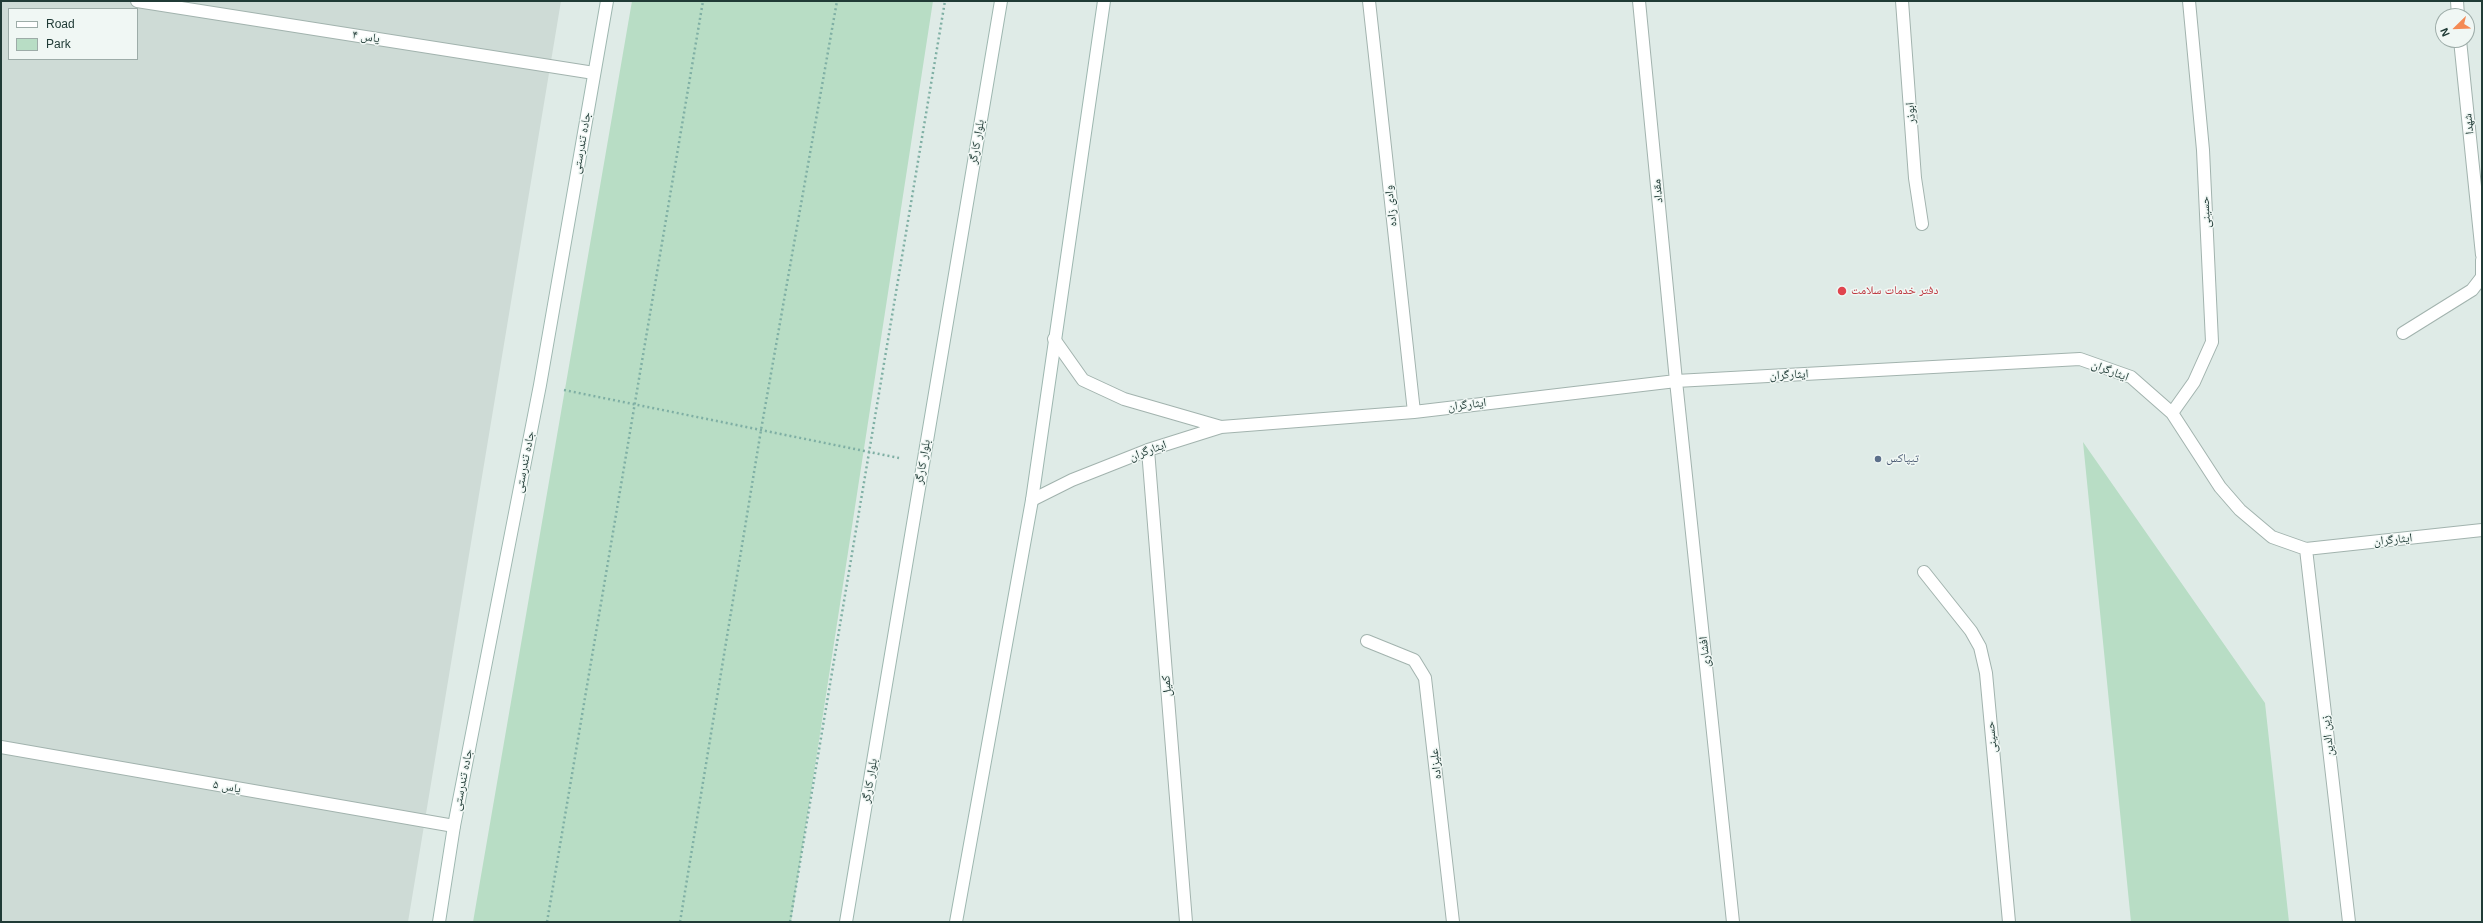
<!DOCTYPE html>
<meta charset="utf-8">
<style>
body{margin:0}
#map{position:relative;width:2483px;height:923px;overflow:hidden;background:#dfebe7;font-family:Arial,sans-serif}
canvas{display:block}
.frame{position:absolute;inset:0;border:2px solid #203b36;pointer-events:none}
.legend{position:absolute;left:8px;top:8px;width:130px;height:52px;box-sizing:border-box;background:#f0f7f4;border:1px solid #9daca8;margin:0;padding:5px 7px;list-style:none;font-size:12px;color:#203b36}
.legend li{display:flex;align-items:center;gap:8px;height:20px}
.legend b{width:20px;border:1px solid #9daca8}
.north{position:absolute;left:2435px;top:8px;width:40px;height:40px;box-sizing:border-box;background:#f0f7f4;border:1px solid #9daca8;border-radius:50%;rotate:247deg;font-size:11px;font-weight:700;line-height:16px;text-align:center;color:#203b36}
.north::after{content:'';display:block;margin:auto;width:14px;height:18px;background:#f48a54;clip-path:polygon(50% 0,100% 100%,50% 72%,0 100%)}
</style>
<div id="map">
<canvas width="2483" height="923"></canvas>
<div class="frame"></div>
<ul class="legend">
<li><b style="height:5px;background:#fff"></b>Road</li>
<li><b style="height:11px;background:#b8ddc5"></b>Park</li>
</ul>
<div class="north">N</div>
</div>
<script>
const ctx = document.querySelector('canvas').getContext('2d');
ctx.lineJoin = 'round';
function fillPath(path, color) {
  ctx.fillStyle = color;
  ctx.fill(path, 'evenodd');
}
function toPath(rows) {
  const path = new Path2D();
  for (const r of rows) {
    path.moveTo(r[0], r[1]);
    for (let i = 2; i < r.length; i += 2) path.lineTo(r[i], r[i + 1]);
  }
  return path;
}
function stroke(path, color, width, dash) {
  ctx.strokeStyle = color;
  ctx.lineWidth = width;
  ctx.lineCap = dash ? 'butt' : 'round';
  ctx.setLineDash(dash || []);
  ctx.stroke(path);
}
function drawText(font, color, halo, rows, align = 'center') {
  ctx.font = font + ' Arial,"Noto Naskh Arabic",sans-serif';
  ctx.lineWidth = 3;
  ctx.setLineDash([]);
  ctx.textBaseline = 'middle';
  ctx.strokeStyle = halo;
  ctx.fillStyle = color;
  for (const [text, x, y, turn = 0] of rows) {
    ctx.save();
    ctx.translate(x, y);
    ctx.rotate((+turn || 0) * Math.PI / 180);
    ctx.textAlign = isNaN(turn) ? turn : align;
    if (halo) ctx.strokeText(text, 0, 0);
    ctx.fillText(text, 0, 0);
    ctx.restore();
  }
}
const built = toPath([
 [1,1,561,1,408,922,1,922],
 [9,9,137,9,137,59,9,59]
]);
const green = toPath([
 [632,1,933,1,791,922,473,922],
 [2083,442,2265,703,2289,922,2131,922]
]);
const path = toPath([
 [564,390,899,458],
 [547,922,703,1],
 [680,922,761,430,837,1],
 [790,922,945,1]
]);
const lane = toPath([
 [137,1,594,73],
 [1,747,454,826]
]);
const street = toPath([
 [1369,1,1414,412],
 [1639,1,1676,381,1733,922],
 [1902,1,1915,178,1922,224],
 [2457,1,2458,16],
 [2460,40,2482,255],
 [2403,333,2472,290,2482,277,2482,260],
 [1054,339,1083,380,1124,399,1221,427],
 [2172,413,2194,382,2212,342,2203,150,2189,1],
 [1148,450,1186,922],
 [1032,500,1072,480,1148,450,1221,427,1414,412,1676,381,2080,359,2131,377,2172,413,2220,487,2240,510,2272,537,2306,549,2482,530],
 [2306,549,2349,922],
 [1924,572,1971,631,1980,647,1986,673,2009,922],
 [1367,641,1414,660,1425,678,1453,922]
]);
const secondary = toPath([
 [439,922,454,826,540,385,607,1],
 [846,922,1001,1],
 [956,922,1032,500,1104,1]
]);
const markers = [
 [1842,291,5,"#e0444e"],
 [1878,459,4,"#5c6f8a"]
];
const streetNames = [
 ["یاس ۴",366,37,9],
 ["ابوذر",1911,113,-94],
 ["شهدا",2469,124,-96],
 ["بلوار کارگر",977,142,-80],
 ["جاده تندرستی",582,143,-80],
 ["مقداد",1658,191,-96],
 ["وادی زاده",1391,206,-96],
 ["حسینی",2206,212,-93],
 ["ایثارگران",2110,371,21],
 ["ایثارگران",1789,375,-3],
 ["ایثارگران",1467,405,-7],
 ["ایثارگران",1148,451,-20],
 ["جاده تندرستی",525,462,-79],
 ["بلوار کارگر",923,462,-80],
 ["ایثارگران",2393,540,-6],
 ["افشاری",1705,652,-96],
 ["کمیل",1167,686,-95],
 ["زین الدین",2328,736,-97],
 ["حسینی",1992,737,-95],
 ["علیزاده",1436,764,-96],
 ["جاده تندرستی",463,780,-79],
 ["بلوار کارگر",870,781,-80],
 ["یاس ۵",227,787,10]
];
const healthNames = [
 ["دفتر خدمات سلامت",1851,291]
];
const serviceNames = [
 ["تیپاکس",1886,459]
];
fillPath(built, '#cedbd6');
fillPath(green, '#b8ddc5');
stroke(lane, '#a2b3ae', 14);
stroke(street, '#a2b3ae', 14);
stroke(secondary, '#9eb7b0', 14);
stroke(path, '#7fafa4', 2.5, [2, 3]);
stroke(lane, '#fff', 12);
stroke(street, '#fff', 12);
stroke(secondary, '#fff', 12);
for (const [x, y, r, color] of markers) {
  const dot = new Path2D();
  dot.arc(x, y, r, 0, 2 * Math.PI);
  ctx.fillStyle = color;
  ctx.fill(dot);
  stroke(dot, '#f0f7f4', 1.5);
}
drawText('12px', '#203b36', '#f0f7f4', streetNames);
drawText('12px', '#be3a42', '#f0f7f4', healthNames, 'left');
drawText('12px', '#4e5e75', '#f0f7f4', serviceNames, 'left');
</script>
